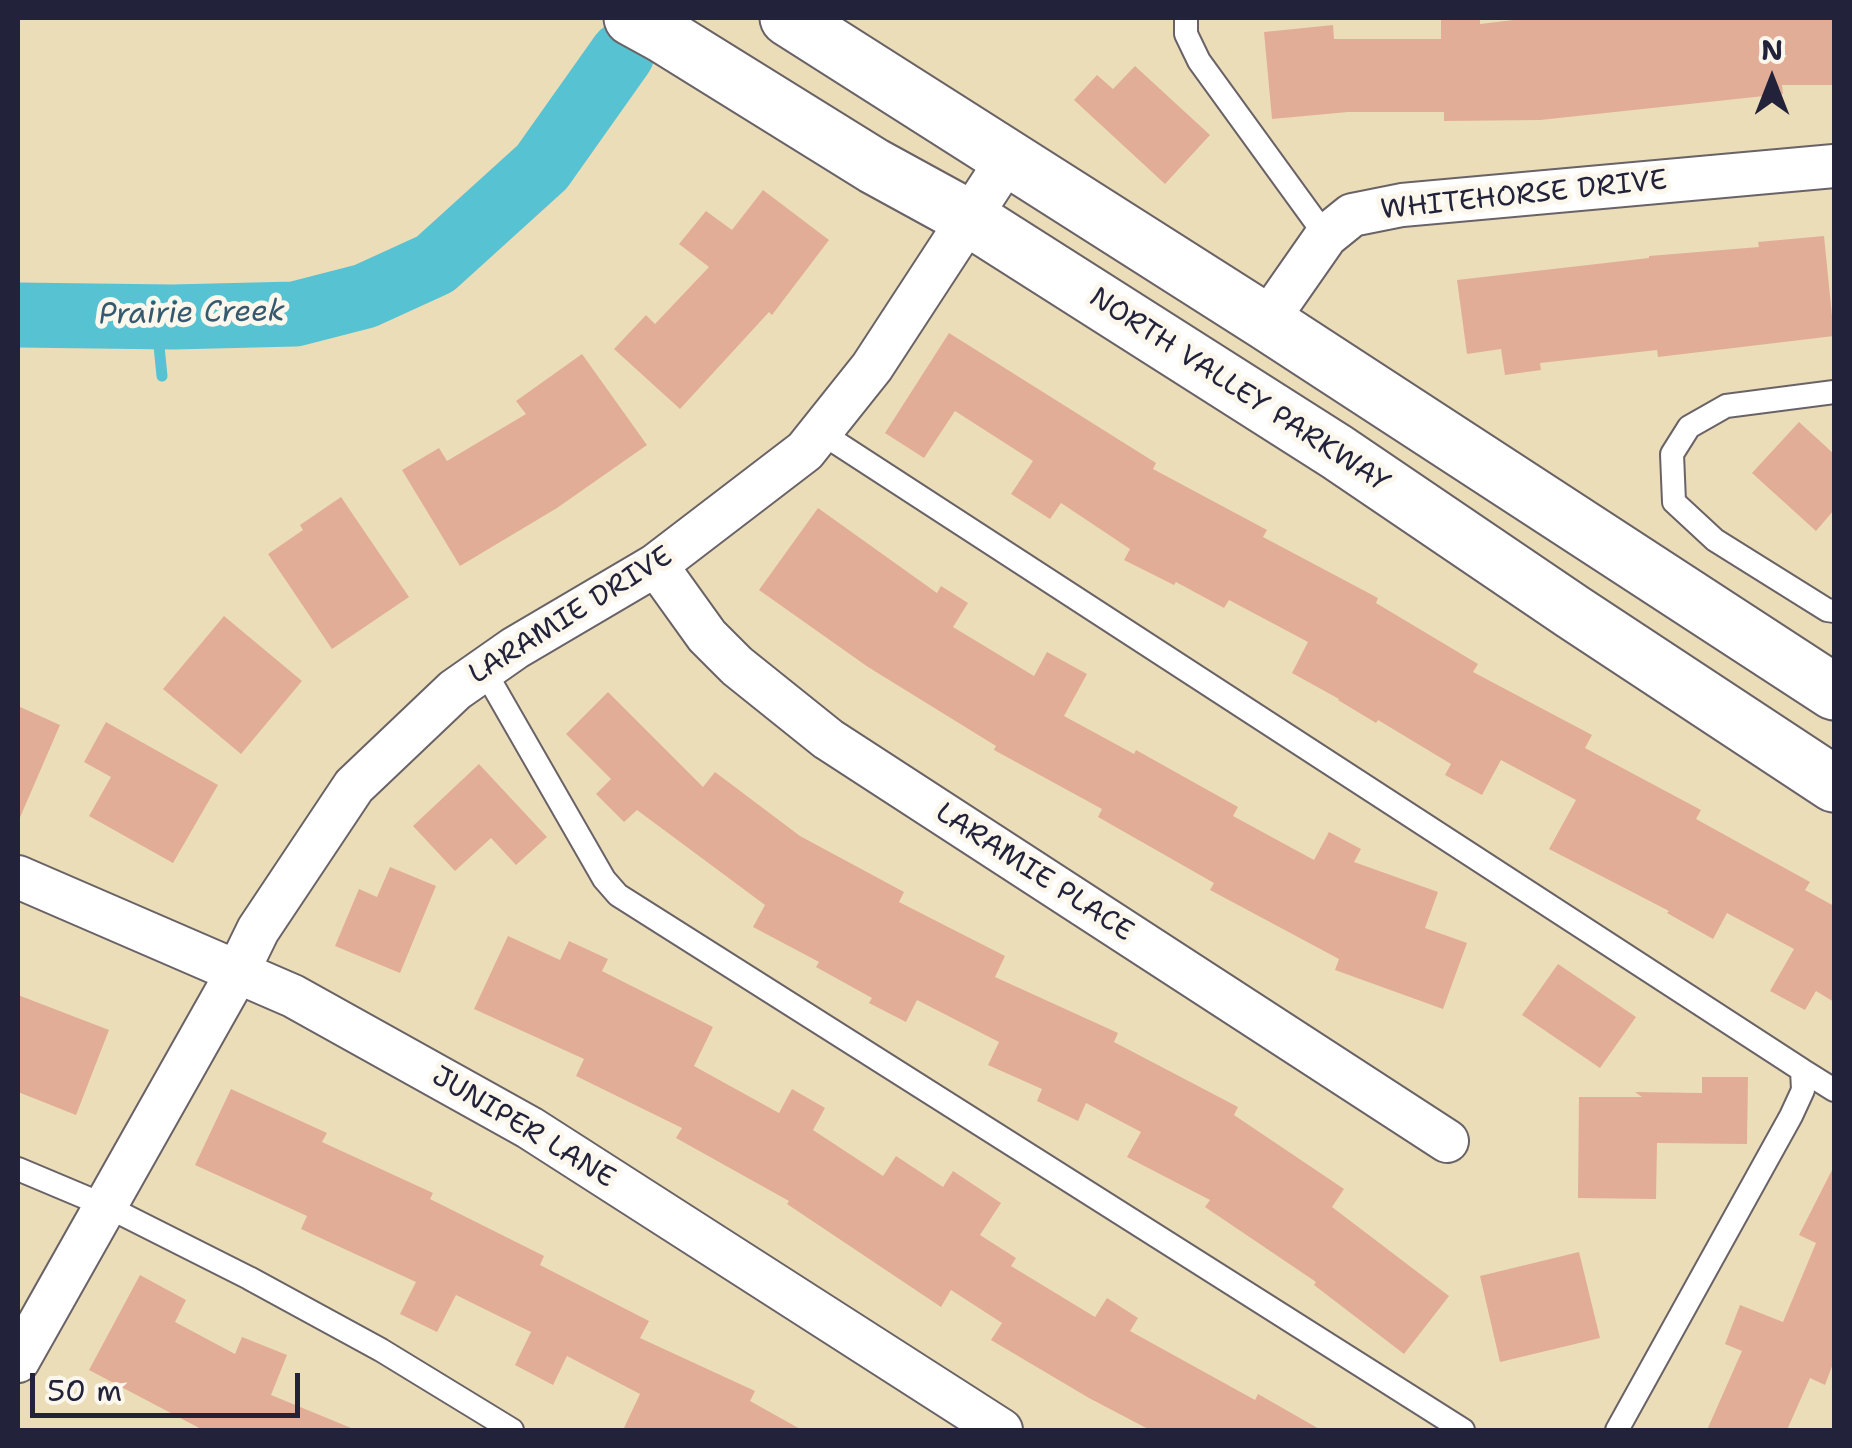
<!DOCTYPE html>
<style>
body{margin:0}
#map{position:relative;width:1852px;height:1448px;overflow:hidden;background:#ecddb9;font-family:"Shantell Sans",sans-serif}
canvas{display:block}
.frame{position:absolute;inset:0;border:20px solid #22223b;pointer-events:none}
.north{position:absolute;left:1722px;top:30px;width:100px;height:100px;-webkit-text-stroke:8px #fbf7ec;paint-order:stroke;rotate:0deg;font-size:28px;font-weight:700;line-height:40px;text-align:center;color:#22223b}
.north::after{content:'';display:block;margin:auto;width:35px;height:45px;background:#22223b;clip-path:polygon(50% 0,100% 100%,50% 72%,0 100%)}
.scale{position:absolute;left:30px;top:1373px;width:270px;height:45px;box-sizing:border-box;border:5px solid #22223b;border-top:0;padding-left:12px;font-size:30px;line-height:35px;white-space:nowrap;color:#22223b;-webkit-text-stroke:8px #fbf7ec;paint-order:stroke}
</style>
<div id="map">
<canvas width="1852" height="1448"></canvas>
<div class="frame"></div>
<div class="north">N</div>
<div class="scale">50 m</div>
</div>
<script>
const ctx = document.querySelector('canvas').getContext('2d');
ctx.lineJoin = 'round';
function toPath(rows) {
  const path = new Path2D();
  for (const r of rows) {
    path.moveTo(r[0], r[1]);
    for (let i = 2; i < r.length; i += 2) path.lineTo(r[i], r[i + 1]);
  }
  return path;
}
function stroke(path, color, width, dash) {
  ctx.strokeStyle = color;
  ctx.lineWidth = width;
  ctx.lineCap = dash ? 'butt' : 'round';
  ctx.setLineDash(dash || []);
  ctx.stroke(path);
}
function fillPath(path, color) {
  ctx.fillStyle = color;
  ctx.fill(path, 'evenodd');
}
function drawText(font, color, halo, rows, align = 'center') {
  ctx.font = font + ' "Shantell Sans",sans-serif';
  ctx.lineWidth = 10;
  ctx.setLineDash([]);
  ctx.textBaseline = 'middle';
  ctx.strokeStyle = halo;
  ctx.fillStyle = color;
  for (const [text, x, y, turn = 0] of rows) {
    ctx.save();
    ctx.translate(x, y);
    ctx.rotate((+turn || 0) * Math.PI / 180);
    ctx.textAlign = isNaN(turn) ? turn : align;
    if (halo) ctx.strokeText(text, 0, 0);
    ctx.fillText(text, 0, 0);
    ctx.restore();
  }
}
const stream = toPath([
 [161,316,158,336,162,376]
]);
const river = toPath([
 [18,315,173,317,295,314,365,296,435,264,542,167,622,54]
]);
const building = toPath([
 [1441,18,1480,18,1480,24,1530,18,1834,18,1834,85,1782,85,1783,94,1540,120,1444,121,1444,112,1348,112,1272,119,1264,32,1333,25,1334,39,1441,39],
 [1135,66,1210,135,1165,184,1074,100,1097,75,1113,89],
 [763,190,829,240,772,315,769,312,680,409,614,349,646,315,655,324,709,267,679,244,706,211,732,230],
 [1824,236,1834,336,1658,357,1657,350,1540,363,1541,370,1505,375,1501,349,1467,354,1457,280,1649,258,1649,256,1759,247,1758,242],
 [949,333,1156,463,1153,469,1267,530,1263,537,1378,598,1376,603,1478,664,1473,672,1592,735,1585,748,1701,810,1696,819,1810,882,1805,890,1834,906,1834,1002,1816,991,1805,1010,1770,991,1794,949,1727,913,1713,939,1667,913,1669,911,1549,849,1576,800,1501,760,1482,795,1445,775,1451,764,1378,720,1376,723,1338,700,1339,699,1292,673,1308,642,1229,600,1224,608,1176,582,1174,585,1124,560,1130,549,1061,503,1050,519,1011,494,1033,461,955,411,924,458,885,433],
 [582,354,647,445,557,508,460,566,402,470,439,448,447,461,526,414,516,401],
 [1799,422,1834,454,1834,510,1816,531,1752,473],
 [341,497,409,597,332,649,268,554,303,530,300,525],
 [818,508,937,593,941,586,968,603,953,627,1034,676,1047,652,1087,674,1064,716,1134,754,1136,750,1238,807,1233,816,1314,860,1329,832,1361,849,1354,862,1438,892,1425,928,1467,943,1443,1009,1335,970,1339,959,1210,890,1214,883,1098,817,1102,809,994,750,996,746,868,667,759,590],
 [224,616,302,681,241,754,163,689],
 [608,692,703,787,715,772,800,836,904,892,899,902,1005,956,995,977,1118,1033,1114,1042,1238,1107,1234,1115,1344,1189,1332,1207,1449,1296,1404,1354,1314,1285,1316,1282,1205,1207,1210,1200,1127,1157,1141,1132,1086,1103,1078,1121,1037,1101,1042,1089,988,1065,999,1042,917,1000,906,1022,869,1003,872,998,816,967,819,962,753,927,765,905,637,810,624,822,596,794,611,779,566,734],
 [18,706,60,725,18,822],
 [106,722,218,785,173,863,89,816,111,777,84,762],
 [479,764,547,837,516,865,491,838,455,871,413,826],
 [390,867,436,886,400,973,335,946,359,889,377,897],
 [508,936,560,960,569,941,608,959,602,971,713,1027,694,1066,779,1113,792,1089,825,1108,813,1130,883,1176,896,1156,943,1187,953,1171,1001,1203,980,1235,1016,1258,1011,1266,1095,1317,1107,1298,1138,1318,1130,1331,1255,1400,1258,1394,1321,1430,1150,1430,1089,1398,991,1340,1002,1323,951,1290,941,1307,787,1204,789,1201,676,1138,682,1128,576,1076,584,1059,474,1009],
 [1558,964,1636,1017,1600,1068,1522,1015],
 [18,995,109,1030,76,1115,18,1092],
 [1702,1077,1748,1077,1747,1144,1657,1143,1656,1199,1578,1198,1579,1097,1642,1097,1635,1092,1702,1093],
 [231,1089,327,1133,322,1142,433,1193,430,1199,544,1256,540,1265,649,1321,640,1338,755,1391,750,1401,802,1430,623,1430,640,1394,567,1356,553,1385,515,1365,531,1332,456,1295,437,1332,400,1314,416,1282,301,1229,307,1216,195,1165],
 [1834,1166,1834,1361,1825,1385,1810,1378,1787,1430,1707,1430,1742,1351,1725,1344,1740,1305,1783,1322,1816,1243,1799,1235],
 [1579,1252,1600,1338,1500,1362,1480,1276],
 [140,1275,186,1300,175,1322,235,1354,242,1337,287,1355,271,1395,356,1430,203,1430,89,1370]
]);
const service = toPath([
 [1186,18,1186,34,1199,61,1326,236],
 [1834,392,1726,406,1689,427,1672,454,1674,502,1715,540,1827,610,1834,611],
 [820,432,1802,1070,1803,1090,1791,1116,1617,1430],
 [484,670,604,879,618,895,1463,1430],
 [1802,1070,1834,1090],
 [18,1169,106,1206,249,1278,381,1350,512,1430]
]);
const minor = toPath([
 [1266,322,1326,236,1352,215,1402,205,1834,166],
 [656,565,707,636,737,666,828,739,1447,1141],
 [18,877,293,996,530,1128,1001,1430],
 [18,1361,238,971,258,930,354,786,455,690,515,648,656,565,805,451,872,367,1009,157]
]);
const tertiary = toPath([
 [632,18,663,35,874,166,969,218,1337,452,1573,612,1834,784],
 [788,18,1266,322,1834,692]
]);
const streetNames = [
 ["WHITEHORSE DRIVE",1524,196,-6],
 ["NORTH VALLEY PARKWAY",1239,391,33],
 ["LARAMIE DRIVE",571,616,-32],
 ["LARAMIE PLACE",1034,873,33],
 ["JUNIPER LANE",523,1128,31]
];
const waterNames = [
 ["Prairie Creek",192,314,-1]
];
stroke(stream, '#57c2d2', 11);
stroke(river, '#57c2d2', 65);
fillPath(building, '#e2ad97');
stroke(service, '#696367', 26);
stroke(minor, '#696367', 46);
stroke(tertiary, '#696367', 59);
stroke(service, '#fff', 22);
stroke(minor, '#fff', 42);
stroke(tertiary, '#fff', 55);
drawText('28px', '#22223b', '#fbf7ec', streetNames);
drawText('italic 30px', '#355a70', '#fbf7ec', waterNames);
</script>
